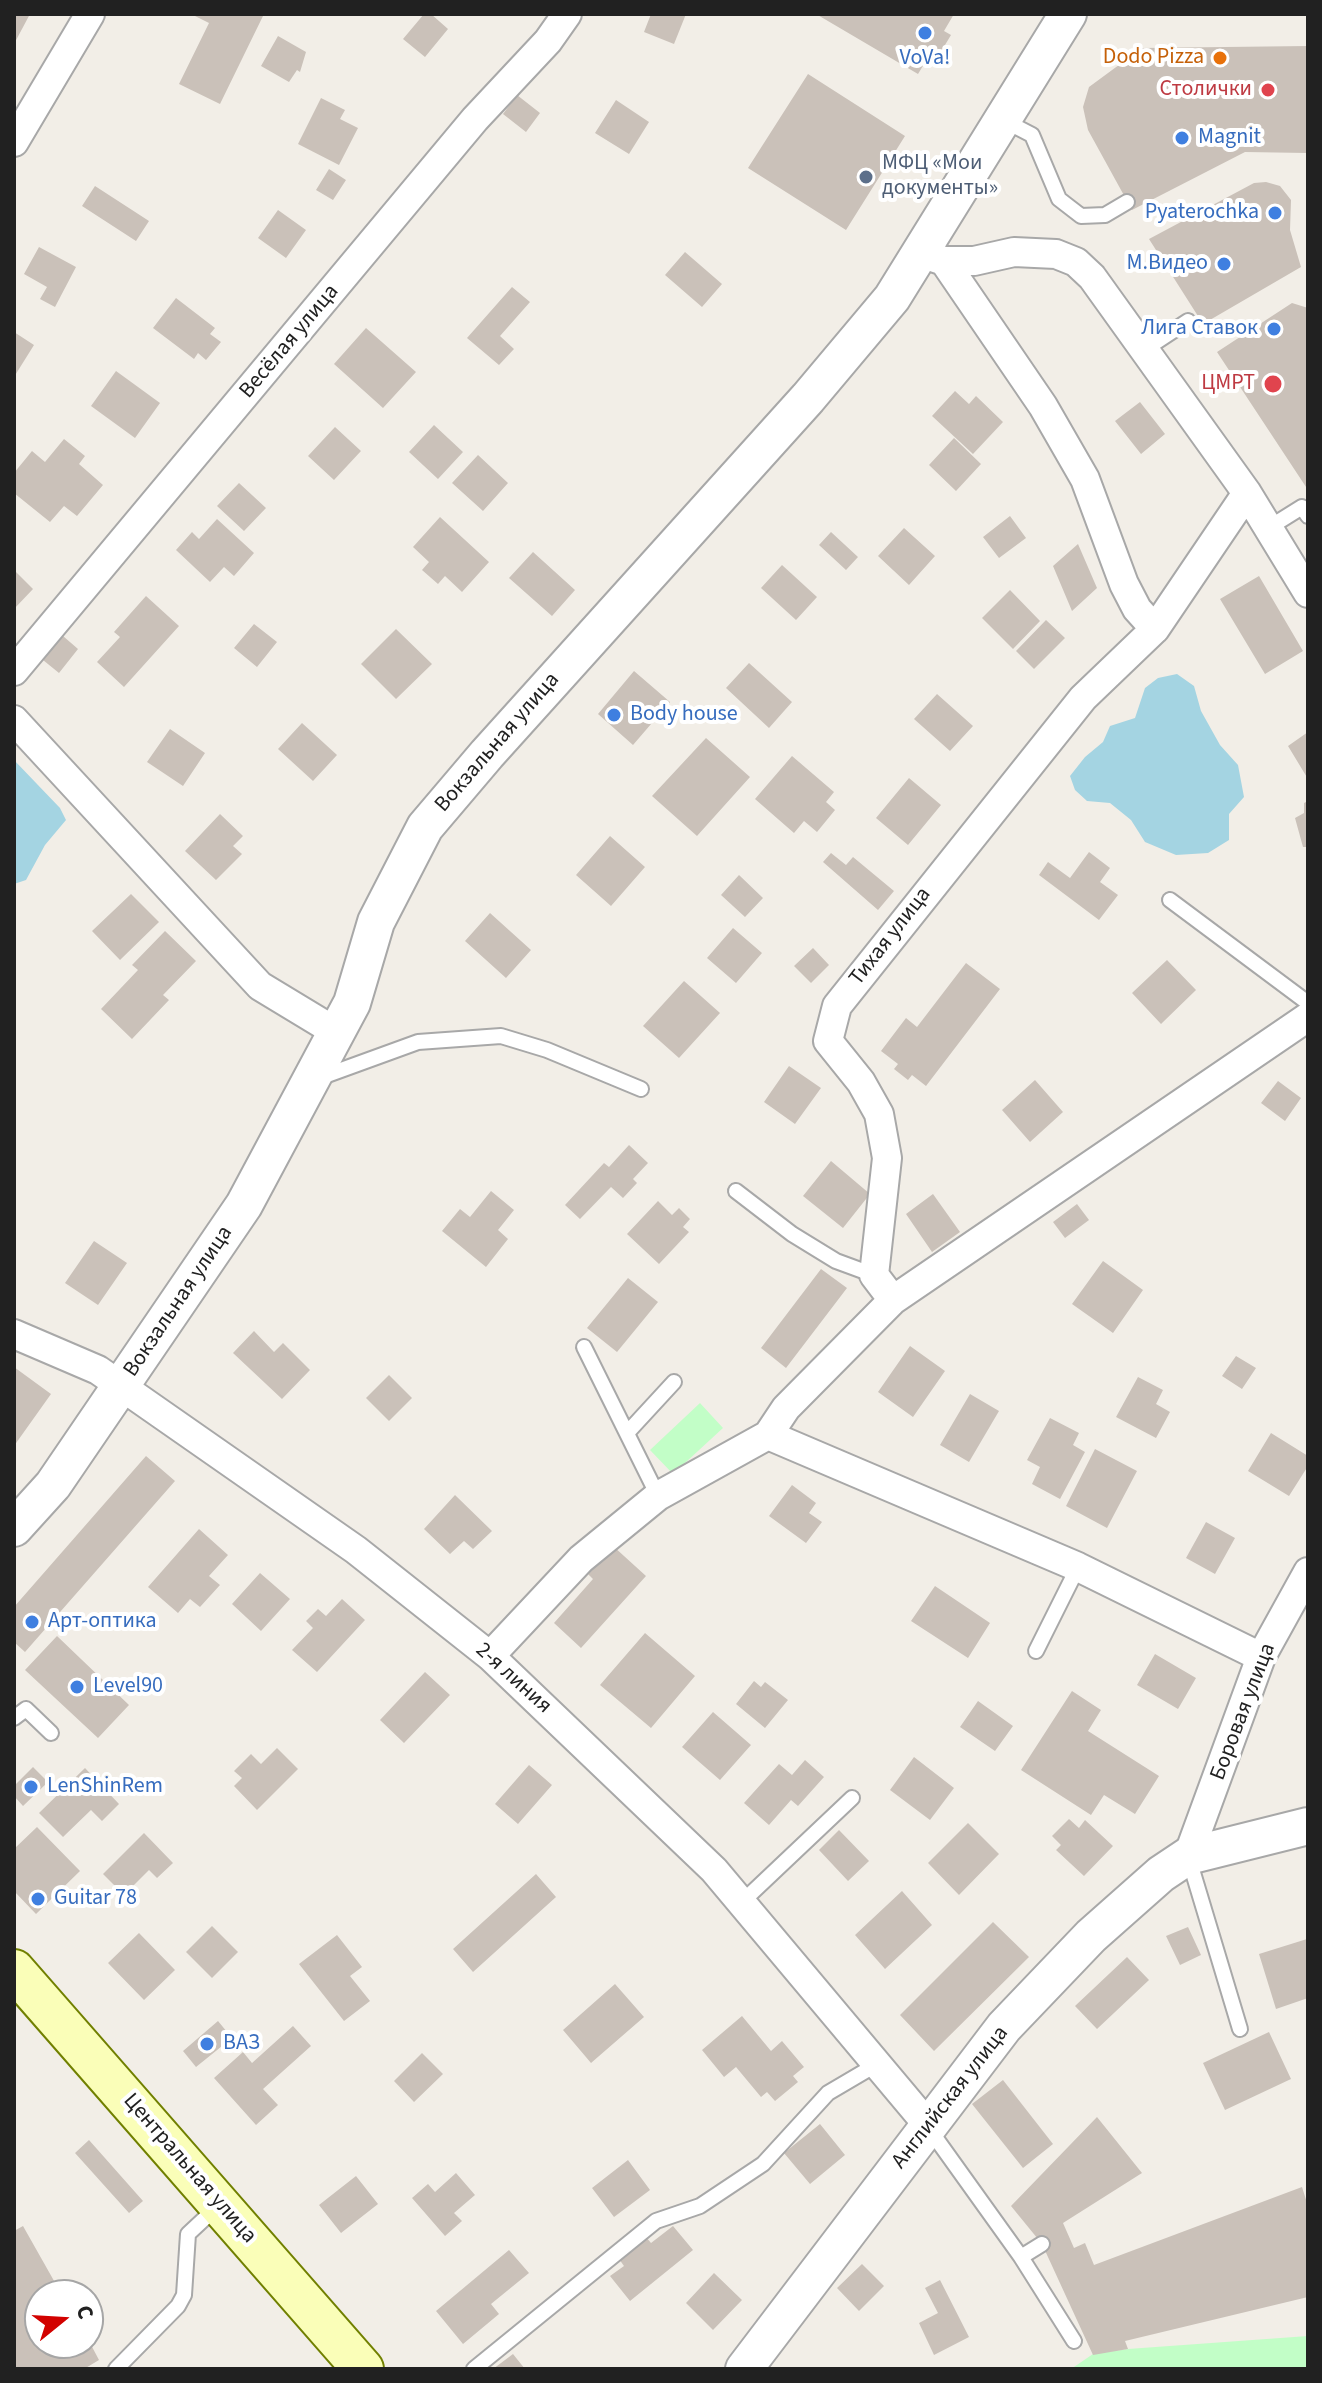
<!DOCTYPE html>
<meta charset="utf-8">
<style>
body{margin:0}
#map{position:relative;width:1322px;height:2383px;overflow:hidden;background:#f2eee7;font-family:"Source Sans 3",sans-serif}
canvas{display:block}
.frame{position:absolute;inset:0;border:16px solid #212121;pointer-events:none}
.north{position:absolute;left:24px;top:2279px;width:80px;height:80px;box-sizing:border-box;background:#fff;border:2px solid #a6a6a6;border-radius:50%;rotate:72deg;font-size:22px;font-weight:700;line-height:32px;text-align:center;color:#212121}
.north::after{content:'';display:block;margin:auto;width:28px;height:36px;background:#d20200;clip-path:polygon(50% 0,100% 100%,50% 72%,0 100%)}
</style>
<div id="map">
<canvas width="1322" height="2383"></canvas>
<div class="frame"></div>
<div class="north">С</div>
</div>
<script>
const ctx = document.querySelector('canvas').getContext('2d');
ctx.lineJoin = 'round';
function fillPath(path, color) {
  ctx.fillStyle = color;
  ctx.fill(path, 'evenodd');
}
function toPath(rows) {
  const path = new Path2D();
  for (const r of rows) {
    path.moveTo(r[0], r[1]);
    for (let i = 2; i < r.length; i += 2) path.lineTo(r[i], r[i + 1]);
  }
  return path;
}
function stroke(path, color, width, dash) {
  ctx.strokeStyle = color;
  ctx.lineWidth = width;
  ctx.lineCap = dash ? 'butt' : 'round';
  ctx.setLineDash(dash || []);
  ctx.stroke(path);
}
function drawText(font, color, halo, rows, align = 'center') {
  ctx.font = font + ' "Source Sans 3",sans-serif';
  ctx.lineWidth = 8;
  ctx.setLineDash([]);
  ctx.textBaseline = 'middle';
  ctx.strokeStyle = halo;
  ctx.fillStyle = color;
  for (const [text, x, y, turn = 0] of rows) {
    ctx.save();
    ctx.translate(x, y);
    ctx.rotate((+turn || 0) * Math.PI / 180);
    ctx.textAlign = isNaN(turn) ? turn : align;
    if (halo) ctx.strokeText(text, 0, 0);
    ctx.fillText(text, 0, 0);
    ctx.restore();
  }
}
const park = toPath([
 [700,1403,723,1428,673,1474,650,1450],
 [1308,2336,1308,2369,1071,2369,1093,2354,1128,2349]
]);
const water = toPath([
 [1177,674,1194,686,1201,711,1220,745,1238,765,1244,797,1229,814,1229,840,1208,853,1176,855,1145,842,1131,820,1110,803,1087,801,1075,790,1070,776,1085,757,1103,742,1110,726,1135,718,1145,688,1158,678],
 [14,760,60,808,66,820,45,845,26,880,14,884]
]);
const building = toPath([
 [14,14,30,14,14,44],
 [191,14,263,16,220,104,179,84,209,23],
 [424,14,431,14,448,29,425,57,403,39],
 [651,14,686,14,674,44,644,32],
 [816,14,954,14,944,31,951,35,936,60,929,56,918,74],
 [278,36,306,52,300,72,297,70,289,82,261,66],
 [1308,46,1307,153,1245,152,1132,210,1088,130,1083,107,1089,87,1142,48],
 [808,74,905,136,846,230,748,168],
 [517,95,540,113,526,132,503,114],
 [321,98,345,110,340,119,358,128,339,165,298,144],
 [616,100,649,122,629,154,595,133],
 [329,169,346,180,333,200,316,190],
 [1266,182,1280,186,1291,200,1290,230,1301,267,1203,324,1149,239,1254,183],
 [95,186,149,221,136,241,82,206],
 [278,210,306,230,286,258,258,238],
 [39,247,76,267,55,307,40,299,47,287,24,274],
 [685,252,722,284,702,307,665,275],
 [512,287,530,302,500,336,514,349,499,365,467,338],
 [176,298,215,328,210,334,221,342,206,360,198,353,194,359,153,328],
 [1292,303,1308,308,1308,490,1217,352],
 [366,328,416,372,383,408,334,364],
 [14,332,34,345,14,377],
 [116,371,160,403,135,438,91,406],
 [955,391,969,404,976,396,1003,422,973,454,932,416],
 [1140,402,1165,434,1141,454,1115,421],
 [434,425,463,452,438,479,409,452],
 [335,427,361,451,334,480,308,456],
 [954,438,981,464,956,491,929,465],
 [64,439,85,456,79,464,103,485,77,516,64,506,50,522,14,493,14,473,32,451,45,462],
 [478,455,508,483,483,511,452,483],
 [239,483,266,508,244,531,217,506],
 [1010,516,1026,538,999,558,983,537],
 [440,517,489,562,462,592,445,576,438,584,422,570,429,562,413,547],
 [217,519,254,553,234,576,224,567,210,582,176,550,192,532,199,539],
 [904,528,935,556,909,585,878,556],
 [831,532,858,557,846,570,819,545],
 [1078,544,1097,588,1072,611,1053,566],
 [533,552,575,590,552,616,509,578],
 [782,565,817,597,796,620,761,588],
 [14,570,33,589,14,609],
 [1259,576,1303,651,1265,674,1220,599],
 [1010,590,1040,621,1013,649,982,618],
 [146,596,179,626,124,687,97,662,120,637,114,632],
 [1046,620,1065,638,1034,669,1016,651],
 [254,624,277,642,257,667,234,648],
 [396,629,432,664,396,699,361,664],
 [63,636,78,649,59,673,43,660],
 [749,663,792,702,769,728,726,688],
 [634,671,670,702,633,745,598,714],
 [937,694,973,726,950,751,914,719],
 [302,723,337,755,313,781,278,749],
 [170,729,205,753,183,786,147,762],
 [1308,732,1308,779,1288,746],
 [706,738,750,777,697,836,652,796],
 [792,756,834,792,826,802,835,810,817,832,804,821,794,833,755,799],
 [909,778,941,805,908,845,876,818],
 [1308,801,1308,847,1303,847,1295,818,1304,813,1304,803],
 [220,814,243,836,233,846,242,854,216,880,185,851],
 [610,836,645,867,611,906,576,875],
 [1089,852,1110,868,1100,882,1118,895,1099,920,1039,875,1048,862,1070,878],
 [831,853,846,865,853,857,894,891,878,910,823,862],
 [739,875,763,898,745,917,721,895],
 [131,894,159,922,120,960,92,931],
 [490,913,531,950,506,978,465,941],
 [733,928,762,953,736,983,707,958],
 [165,931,196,961,163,995,169,1000,132,1039,101,1009,138,970,132,965],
 [813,948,829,965,811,983,794,966],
 [1167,960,1196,990,1161,1024,1132,993],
 [966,963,1000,989,926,1086,912,1075,908,1080,894,1069,898,1064,881,1051,906,1018,917,1027],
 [684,981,720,1013,679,1058,643,1026],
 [789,1066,821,1088,795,1124,764,1102],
 [1035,1080,1063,1112,1030,1142,1002,1110],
 [1278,1081,1301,1098,1285,1121,1261,1103],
 [629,1145,648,1163,633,1179,637,1183,623,1198,611,1187,580,1219,565,1205,604,1163,609,1167],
 [831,1161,870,1194,843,1228,803,1196],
 [491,1191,514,1210,498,1230,508,1239,486,1267,442,1231,460,1209,470,1217],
 [933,1194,960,1232,932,1252,906,1214],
 [658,1201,672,1215,679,1208,690,1219,683,1227,689,1232,659,1264,627,1234],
 [1077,1204,1089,1220,1065,1238,1053,1222],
 [94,1241,127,1263,98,1305,65,1283],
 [1103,1261,1143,1290,1113,1333,1072,1304],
 [821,1269,847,1288,786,1368,761,1348],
 [628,1278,658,1302,617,1352,587,1328],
 [254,1331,274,1352,283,1343,310,1370,282,1399,233,1353],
 [910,1346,945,1371,913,1417,878,1392],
 [1236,1356,1256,1368,1242,1389,1222,1376],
 [14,1367,51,1394,14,1446],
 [389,1375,412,1398,389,1421,366,1398],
 [1138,1377,1163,1390,1156,1404,1170,1412,1156,1438,1116,1417],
 [970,1394,999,1411,969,1462,940,1445],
 [1050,1418,1079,1433,1073,1445,1085,1452,1060,1499,1032,1484,1040,1467,1027,1460],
 [1271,1433,1308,1456,1308,1466,1289,1496,1248,1471],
 [1095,1449,1137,1471,1107,1528,1066,1506],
 [146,1456,175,1481,25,1652,14,1642,14,1607],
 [792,1485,816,1503,809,1513,822,1522,806,1543,769,1516],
 [455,1495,492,1531,473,1549,464,1541,450,1554,424,1529],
 [1206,1522,1235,1538,1215,1574,1186,1558],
 [199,1529,228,1555,209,1576,220,1585,200,1607,190,1599,178,1613,148,1587],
 [613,1546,646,1576,581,1648,554,1623,593,1579,588,1574],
 [260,1573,290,1599,261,1631,232,1604],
 [935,1586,990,1623,968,1658,911,1621],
 [342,1599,365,1620,317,1672,292,1650,313,1628,306,1621,318,1609,326,1616],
 [645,1633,695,1676,651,1728,600,1685],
 [57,1636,129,1705,98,1738,25,1670],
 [1155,1654,1196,1678,1178,1709,1137,1685],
 [425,1672,450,1695,404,1743,380,1720],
 [754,1681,761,1687,765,1682,788,1700,765,1728,736,1704],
 [1072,1691,1101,1710,1088,1731,1159,1776,1135,1814,1104,1795,1091,1815,1021,1770],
 [978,1701,1013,1726,995,1751,960,1727],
 [713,1712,751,1745,720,1780,682,1747],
 [277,1748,298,1769,257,1810,234,1786,242,1778,234,1771,251,1754,261,1764],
 [914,1757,954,1788,930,1820,890,1790],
 [805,1760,824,1777,798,1806,791,1800,769,1825,744,1803,779,1764,792,1775],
 [529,1765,552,1785,518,1824,495,1804],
 [33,1767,48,1782,23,1806,14,1796,14,1786],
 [85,1768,119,1804,102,1821,91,1810,63,1837,39,1813],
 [1069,1819,1079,1828,1085,1820,1113,1846,1084,1876,1056,1850,1061,1845,1052,1836],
 [968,1823,999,1854,959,1895,928,1863],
 [37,1827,80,1871,36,1914,14,1891,14,1849],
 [839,1830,869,1861,848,1881,819,1850],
 [144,1833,173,1863,157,1878,149,1870,124,1895,103,1874],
 [536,1874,556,1897,473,1972,453,1949],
 [902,1891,932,1925,885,1969,855,1935],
 [993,1922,1029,1957,934,2051,900,2015],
 [212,1926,238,1952,212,1978,186,1952],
 [1188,1927,1201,1955,1180,1965,1166,1936],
 [139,1933,175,1970,144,2000,108,1963],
 [337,1935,362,1967,350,1976,370,2001,344,2021,299,1964],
 [1307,1939,1308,1998,1276,2009,1259,1954],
 [1127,1957,1149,1980,1097,2029,1075,2006],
 [615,1984,644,2017,591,2063,563,2030],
 [742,2016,771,2051,782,2041,804,2067,793,2076,798,2082,775,2101,767,2092,761,2097,736,2067,724,2077,702,2050],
 [218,2021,232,2038,196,2067,183,2051],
 [293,2026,311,2046,263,2089,278,2105,256,2125,214,2078,243,2052,252,2063],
 [1269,2032,1291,2079,1225,2110,1203,2063],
 [422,2053,443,2074,414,2102,394,2081],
 [1003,2080,1053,2144,1023,2168,972,2104],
 [1097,2117,1142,2173,1063,2223,1074,2248,1085,2243,1094,2265,1302,2187,1308,2206,1308,2297,1125,2341,1128,2349,1093,2355,1042,2244,1011,2206],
 [820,2124,845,2155,810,2184,784,2153],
 [89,2140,143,2201,129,2213,75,2153],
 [628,2160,650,2190,614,2217,592,2188],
 [456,2173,475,2195,454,2213,462,2221,445,2236,412,2198,428,2184,435,2192],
 [356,2176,378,2204,341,2233,319,2205],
 [23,2226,62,2295,40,2295,40,2343,90,2343,99,2360,84,2369,14,2369,14,2231],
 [673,2226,693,2250,630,2301,610,2276,624,2266,619,2259,646,2237,651,2243],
 [509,2250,529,2273,491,2304,499,2314,463,2344,436,2311],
 [862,2264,884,2286,859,2311,837,2288],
 [714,2273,742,2300,713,2330,686,2303],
 [940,2280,969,2337,934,2355,919,2323,938,2313,925,2288],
 [513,2354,525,2369,493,2369]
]);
const service = toPath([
 [1003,120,1032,135,1059,199,1081,216,1105,215,1127,202],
 [1144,350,1188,321],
 [1270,527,1302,507,1308,516],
 [1170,900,1308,1003],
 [319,1078,418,1042,501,1036,547,1050,641,1089],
 [736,1191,792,1234,836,1261,874,1275],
 [584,1347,658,1496],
 [627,1433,674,1382],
 [1036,1651,1078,1567],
 [14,1718,26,1709,51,1733],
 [1188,1856,1240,2029],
 [741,1903,852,1798],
 [930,2130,1021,2257,1074,2341],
 [1021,2257,1042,2244],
 [116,2369,178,2306,184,2295,188,2234,218,2206],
 [474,2369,656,2221,700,2206,763,2164,828,2093,879,2063]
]);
const minor = toPath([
 [14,142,90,14],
 [923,254,944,261,974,261,1014,252,1056,254,1076,262,1092,277,1247,493,1308,593],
 [944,261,1043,406,1085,479,1124,584,1137,609,1155,629],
 [14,671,475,119,548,41,567,14],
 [14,720,260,986,336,1032],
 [893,1300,874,1275,887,1158,879,1114,861,1082,828,1041,837,1006,1083,698,1155,629,1247,493],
 [14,1334,98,1370,356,1550,490,1656,714,1870,928,2125],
 [768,1435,1078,1567,1261,1657],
 [490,1656,581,1559,658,1496,768,1435,786,1408,893,1300,1308,1017],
 [1188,1856,1261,1657,1308,1572]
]);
const tertiary = toPath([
 [14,1528,53,1485,244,1205,352,1003,376,922,425,827,487,754,808,398,892,298,1068,14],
 [744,2369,1004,2027,1091,1936,1161,1874,1188,1856,1308,1826]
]);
const secondary = toPath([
 [14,1970,363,2369]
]);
const markers = [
 [925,33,8,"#3f7fe0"],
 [1220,58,8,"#e8710a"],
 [1268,90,8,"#e0444e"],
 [1182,138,8,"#3f7fe0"],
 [866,177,8,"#5c6f8a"],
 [1275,213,8,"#3f7fe0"],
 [1224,264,8,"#3f7fe0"],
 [1274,329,8,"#3f7fe0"],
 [1273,384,10,"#e0444e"],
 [614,715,8,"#3f7fe0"],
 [32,1622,8,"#3f7fe0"],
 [77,1687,8,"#3f7fe0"],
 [31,1787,8,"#3f7fe0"],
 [38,1899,8,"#3f7fe0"],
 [207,2044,8,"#3f7fe0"]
];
const foodNames = [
 ["Dodo Pizza",1204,58]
];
const shopNames = [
 ["VoVa!",925,59,"center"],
 ["Magnit",1198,138],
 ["Pyaterochka",1259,213,"right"],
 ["М.Видео",1208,264,"right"],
 ["Лига Ставок",1258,329,"right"],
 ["Body house",630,715],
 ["Арт-оптика",48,1622],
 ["Level90",93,1687],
 ["LenShinRem",47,1787],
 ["Guitar 78",54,1899],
 ["ВАЗ",223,2044]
];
const healthNames = [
 ["Столички",1252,90],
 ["ЦМРТ",1255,384]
];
const serviceNames = [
 ["МФЦ «Мои",882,164],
 ["документы»",882,189]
];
const streetNames = [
 ["Весёлая улица",290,342,-50],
 ["Вокзальная улица",498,743,-49],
 ["Тихая улица",891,937,-52],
 ["Вокзальная улица",179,1302,-56],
 ["2-я линия",513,1679,42],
 ["Боровая улица",1244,1712,-69],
 ["Английская улица",951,2098,-52],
 ["Центральная улица",189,2169,49]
];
fillPath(park, '#c2fec7');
fillPath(water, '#a4d4e2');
fillPath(building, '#cac1b9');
stroke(service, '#a8a8a8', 18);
stroke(minor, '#a8a8a8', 32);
stroke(tertiary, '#a8a8a8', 40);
stroke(secondary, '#718000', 44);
stroke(service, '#fff', 14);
stroke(minor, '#fff', 28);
stroke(tertiary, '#fff', 36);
stroke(secondary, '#fafeb8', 40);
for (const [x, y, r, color] of markers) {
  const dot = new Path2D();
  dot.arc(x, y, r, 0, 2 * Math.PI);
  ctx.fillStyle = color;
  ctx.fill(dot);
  stroke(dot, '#fff', 3);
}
drawText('22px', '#c56008', '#fff', foodNames, 'right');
drawText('22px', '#366cbe', '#fff', shopNames, 'left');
drawText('22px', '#be3a42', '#fff', healthNames, 'right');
drawText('22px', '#4e5e75', '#fff', serviceNames, 'left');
drawText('22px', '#212121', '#fff', streetNames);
</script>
